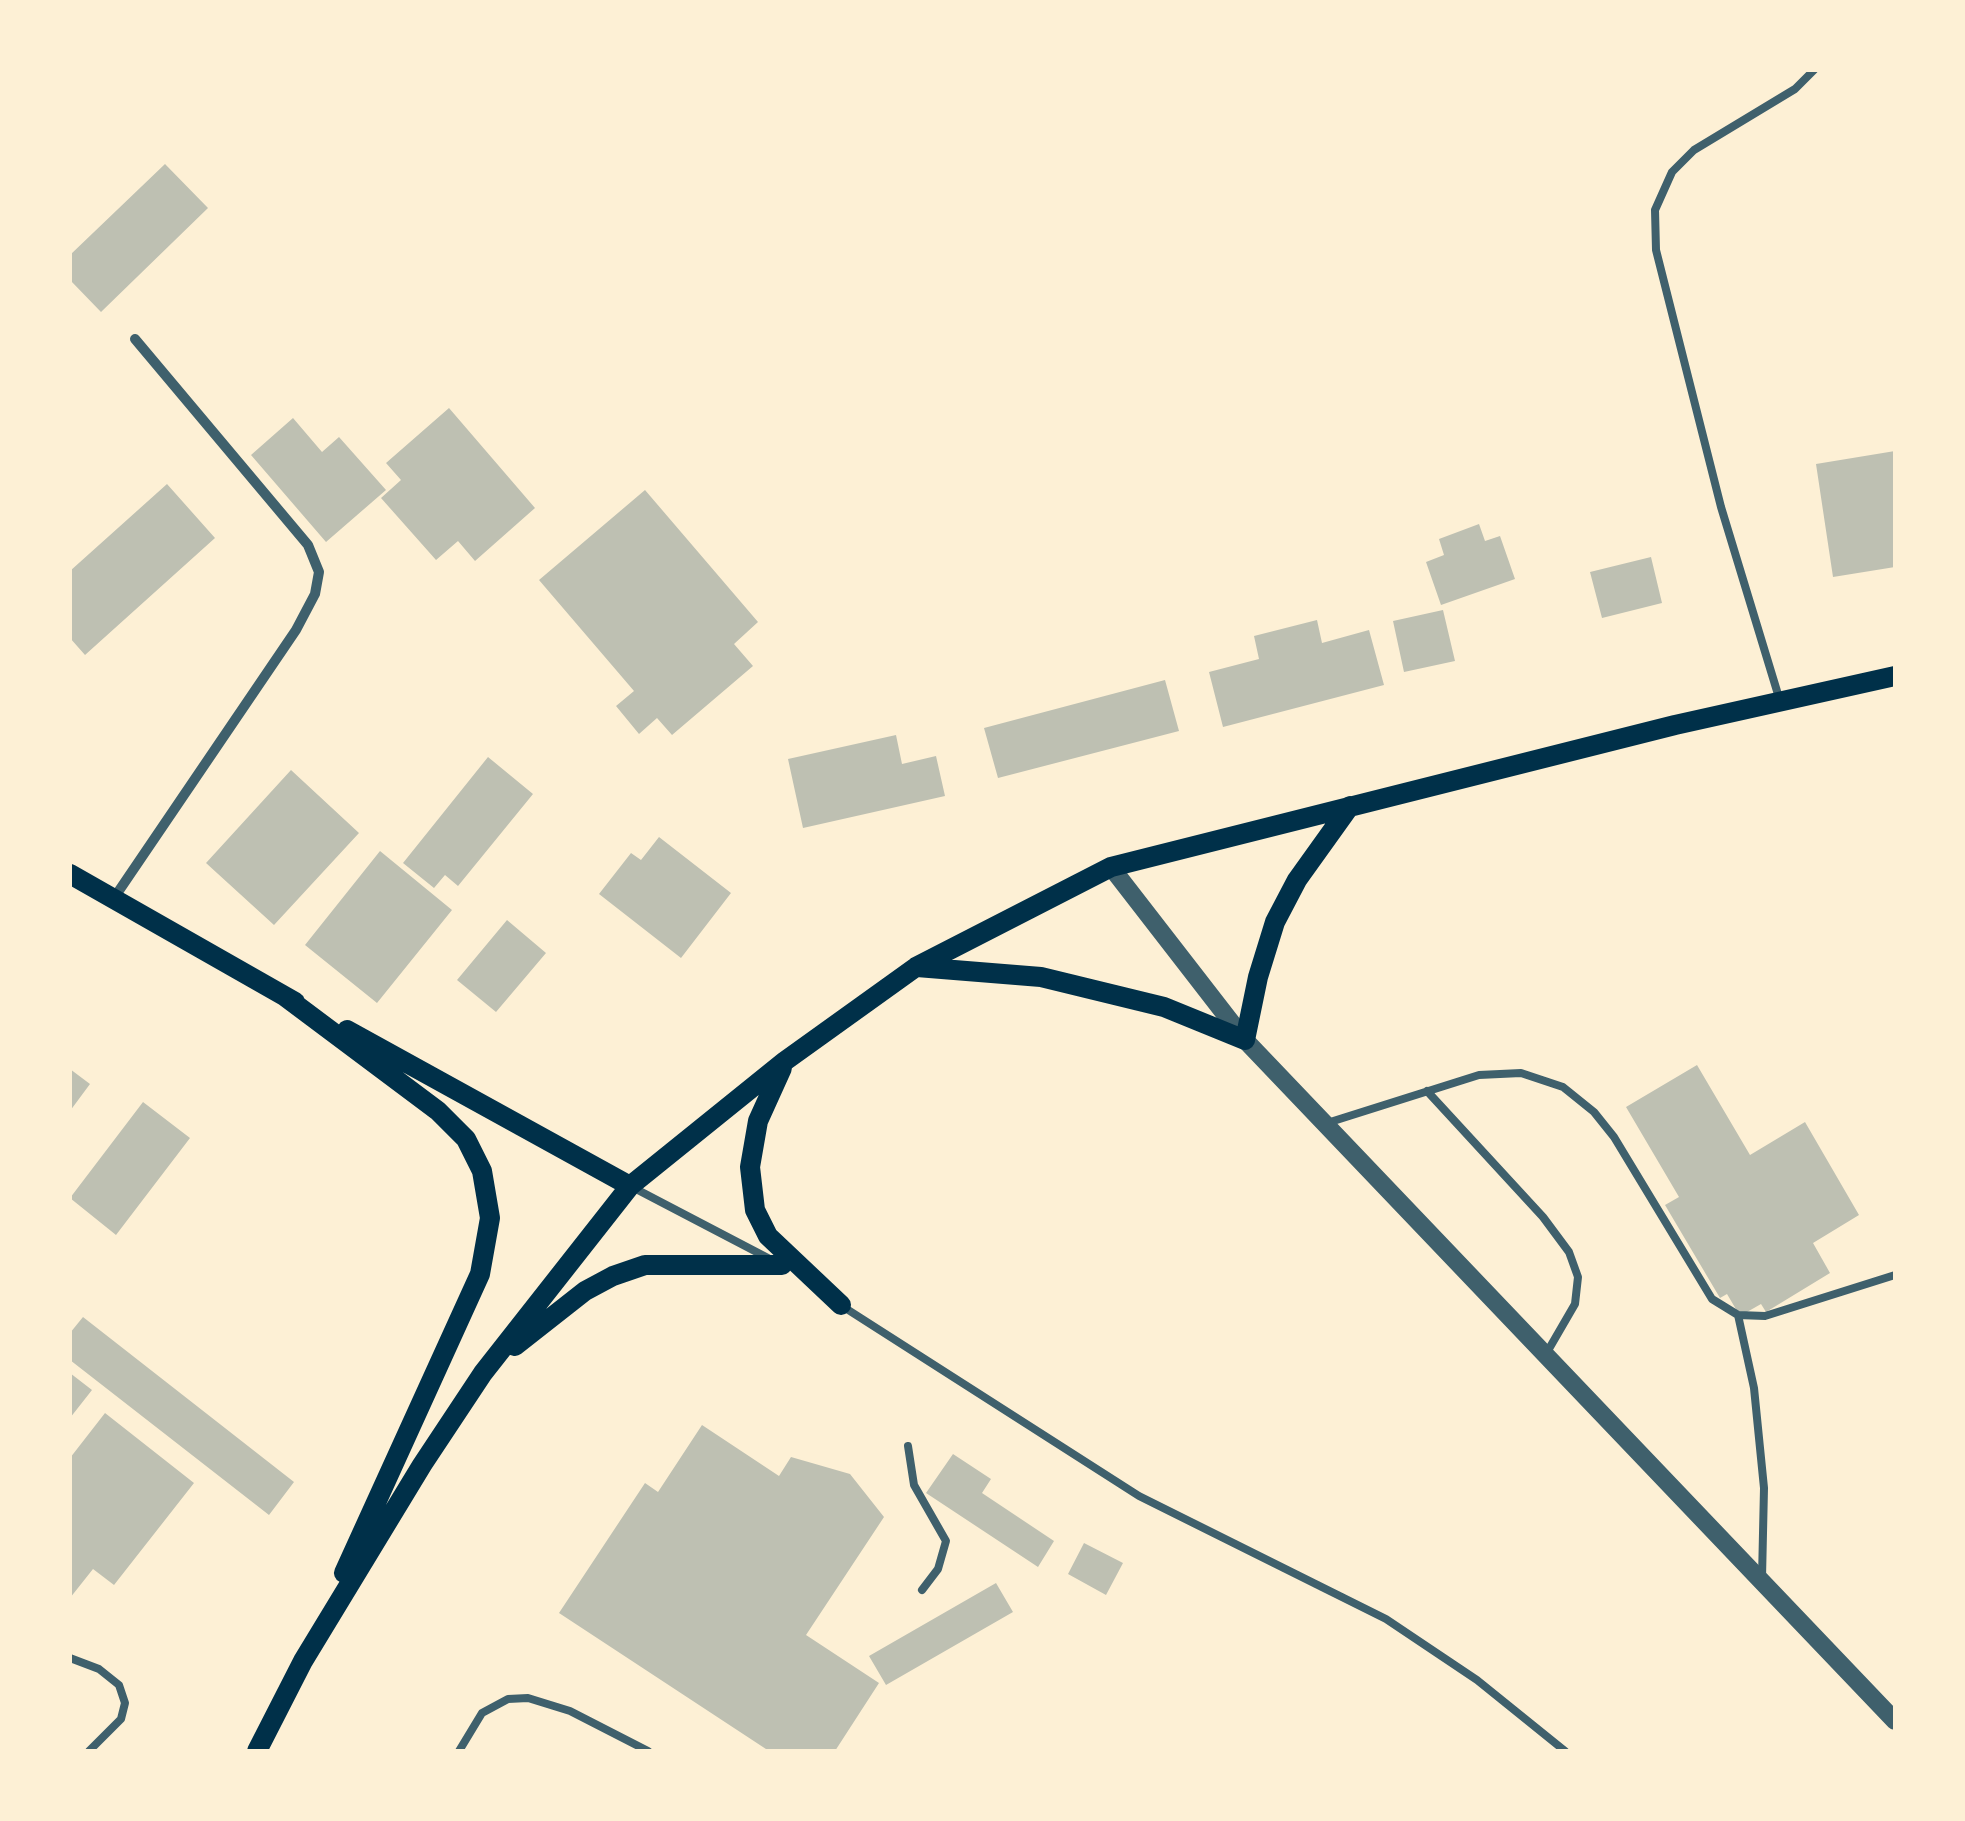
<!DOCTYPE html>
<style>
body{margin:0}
#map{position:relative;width:1965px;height:1821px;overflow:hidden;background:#fdf0d5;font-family:Mulish,sans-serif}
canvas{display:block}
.frame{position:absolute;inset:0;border:72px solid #fdf0d5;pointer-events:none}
</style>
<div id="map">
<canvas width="1965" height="1821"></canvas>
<div class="frame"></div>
</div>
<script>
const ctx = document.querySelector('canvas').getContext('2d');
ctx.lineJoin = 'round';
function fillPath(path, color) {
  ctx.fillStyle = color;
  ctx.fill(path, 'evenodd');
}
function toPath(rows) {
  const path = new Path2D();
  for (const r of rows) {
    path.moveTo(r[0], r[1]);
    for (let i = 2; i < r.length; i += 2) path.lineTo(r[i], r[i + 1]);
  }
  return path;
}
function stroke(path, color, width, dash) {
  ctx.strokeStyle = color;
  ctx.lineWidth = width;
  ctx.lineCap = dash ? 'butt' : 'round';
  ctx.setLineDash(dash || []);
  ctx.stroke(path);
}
const building = toPath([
 [165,164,208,208,101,312,70,280,70,255],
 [449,408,535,508,475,561,458,541,436,560,381,498,401,480,386,463],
 [293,418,322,452,339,437,386,490,326,542,251,455],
 [1895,451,1895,567,1833,577,1816,464],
 [167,484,215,538,85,655,70,638,70,571],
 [645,490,758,622,734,644,753,666,672,735,657,718,639,734,616,706,634,691,539,580],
 [1479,524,1485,541,1500,536,1515,579,1441,605,1426,562,1444,555,1439,539],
 [1651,557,1662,603,1602,618,1590,572],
 [1443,610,1455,661,1404,672,1393,621],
 [1317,620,1322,643,1369,630,1384,685,1223,727,1209,672,1259,659,1254,636],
 [1165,680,1179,731,998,778,984,728],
 [896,735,902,764,936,756,945,796,803,828,788,759],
 [488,757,533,794,458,886,445,875,434,888,403,863],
 [291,770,359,833,274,925,206,863],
 [659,837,731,893,681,958,599,894,631,853,641,860],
 [380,851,452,910,377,1003,305,945],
 [507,920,546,953,496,1012,457,980],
 [1697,1065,1750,1155,1805,1122,1859,1215,1813,1243,1830,1273,1766,1312,1761,1304,1740,1316,1727,1294,1720,1298,1665,1205,1679,1197,1626,1107],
 [70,1069,90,1084,70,1111],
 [143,1102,190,1138,116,1235,70,1198],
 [83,1317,294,1482,269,1515,70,1360,70,1333],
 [70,1373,92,1390,70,1418],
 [105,1413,194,1483,114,1585,93,1569,70,1598,70,1458],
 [702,1425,779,1476,791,1457,850,1474,884,1517,806,1635,879,1683,835,1751,769,1751,559,1613,645,1483,658,1492],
 [953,1454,991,1479,982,1493,1054,1541,1038,1567,926,1493],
 [1084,1543,1123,1563,1106,1595,1068,1574],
 [996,1583,1013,1612,886,1685,869,1656]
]);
const service = toPath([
 [1780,701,1721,507,1656,250,1655,210,1672,172,1694,150,1795,89,1814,70],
 [1427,1091,1543,1217,1569,1252,1578,1277,1575,1304,1546,1354],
 [1327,1123,1479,1075,1521,1073,1563,1087,1594,1112,1614,1137,1712,1299,1738,1315,1765,1316,1895,1275],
 [634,1188,768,1258],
 [842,1306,1139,1496,1386,1619,1477,1680,1565,1751],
 [1738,1315,1754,1388,1764,1488,1762,1578],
 [908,1446,914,1485,946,1541,938,1569,922,1590],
 [70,1658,99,1669,119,1685,125,1703,121,1719,89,1751],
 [459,1751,482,1713,508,1699,528,1698,570,1711,648,1751]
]);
const minor = toPath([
 [114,898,296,630,315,594,319,572,308,545,135,339]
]);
const tertiary = toPath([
 [1111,867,1245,1040,1895,1721]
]);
const secondary = toPath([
 [70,874,295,1002],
 [917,967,1041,977,1164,1007,1245,1040,1258,977,1275,922,1297,880,1350,806],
 [283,995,438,1111,466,1139,482,1171,490,1218,480,1274,344,1573],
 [347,1030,630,1186],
 [782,1068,758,1121,750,1167,755,1210,768,1236,841,1305],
 [515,1346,585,1291,613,1276,645,1265,782,1265],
 [257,1751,303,1661,422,1465,483,1373,630,1186,785,1061,916,967,1111,867,1675,725,1895,676]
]);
fillPath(building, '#bec0b2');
stroke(service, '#3f606c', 8);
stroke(minor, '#3f606c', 10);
stroke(tertiary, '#3f606c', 18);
stroke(secondary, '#003049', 20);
</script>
